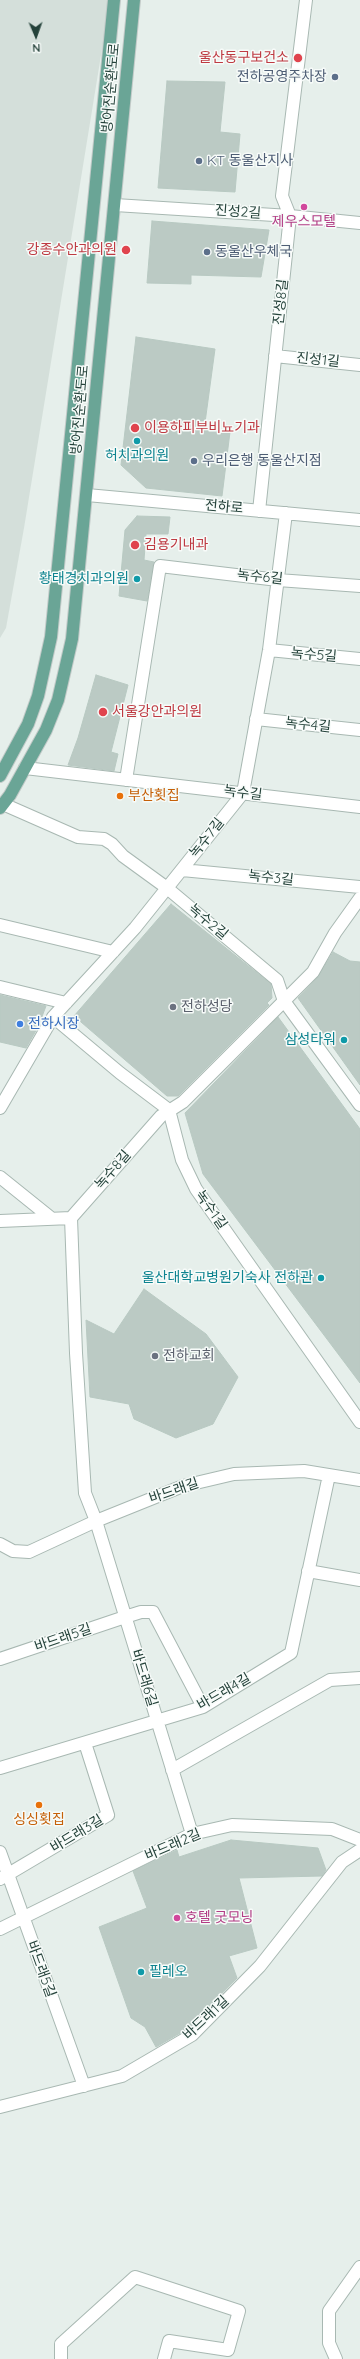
<!DOCTYPE html>
<meta charset="utf-8">
<style>
body{margin:0}
#map{position:relative;width:360px;height:2359px;overflow:hidden;background:#e6efeb;font-family:Quicksand,sans-serif}
canvas{display:block}
.north{position:absolute;left:16px;top:16px;width:40px;height:40px;-webkit-text-stroke:3px #f7fbf9;paint-order:stroke;rotate:178deg;font-size:11px;font-weight:700;line-height:16px;text-align:center;color:#24423a}
.north::after{content:'';display:block;margin:auto;width:14px;height:18px;background:#24423a;clip-path:polygon(50% 0,100% 100%,50% 72%,0 100%)}
</style>
<div id="map">
<canvas width="360" height="2359"></canvas>
<div class="north">N</div>
</div>
<script>
const ctx = document.querySelector('canvas').getContext('2d');
ctx.lineJoin = 'round';
function fillPath(path, color) {
  ctx.fillStyle = color;
  ctx.fill(path, 'evenodd');
}
function toPath(rows) {
  const path = new Path2D();
  for (const r of rows) {
    path.moveTo(r[0], r[1]);
    for (let i = 2; i < r.length; i += 2) path.lineTo(r[i], r[i + 1]);
  }
  return path;
}
function stroke(path, color, width, dash) {
  ctx.strokeStyle = color;
  ctx.lineWidth = width;
  ctx.lineCap = dash ? 'butt' : 'round';
  ctx.setLineDash(dash || []);
  ctx.stroke(path);
}
function drawText(font, color, halo, rows, align = 'center') {
  ctx.font = font + ' Quicksand,"Noto Sans KR",sans-serif';
  ctx.lineWidth = 3;
  ctx.setLineDash([]);
  ctx.textBaseline = 'middle';
  ctx.strokeStyle = halo;
  ctx.fillStyle = color;
  for (const [text, x, y, turn = 0] of rows) {
    ctx.save();
    ctx.translate(x, y);
    ctx.rotate((+turn || 0) * Math.PI / 180);
    ctx.textAlign = isNaN(turn) ? turn : align;
    if (halo) ctx.strokeText(text, 0, 0);
    ctx.fillText(text, 0, 0);
    ctx.restore();
  }
}
const built = toPath([
 [0,0,110,0,24,528,6,628,0,638]
]);
const building = toPath([
 [167,81,225,82,220,132,240,134,235,192,158,188,167,81],
 [152,221,269,230,261,277,191,275,191,284,147,283,152,221],
 [136,337,215,349,204,430,230,432,222,496,146,488,121,465,136,337],
 [137,516,170,517,168,534,146,534,144,560,154,562,147,601,119,596,125,530,137,516],
 [96,675,128,685,111,752,118,754,114,771,68,765,78,738,96,675],
 [171,904,271,984,272,998,267,1003,269,1005,178,1096,167,1096,74,1016,171,904],
 [333,952,350,961,360,962,360,1085,298,998,318,977,333,952],
 [0,995,46,1006,38,1027,26,1048,0,1042,0,995],
 [278,1017,360,1129,360,1383,203,1174,185,1113,278,1017],
 [144,1289,206,1334,238,1377,213,1424,176,1438,134,1419,129,1404,90,1397,86,1320,114,1334,144,1289],
 [231,1840,318,1848,326,1870,322,1876,239,1878,257,1948,229,1956,237,1978,187,2029,156,2047,145,2027,131,2018,99,1927,147,1908,133,1871,177,1850,179,1857,231,1840]
]);
const minor = toPath([
 [115,205,290,216,360,223],
 [275,356,360,365],
 [87,495,360,520],
 [259,511,290,216,282,196,306,0],
 [269,650,360,659],
 [256,719,360,730],
 [25,768,360,807],
 [126,780,160,566,278,580,360,586],
 [3,804,78,837,104,839,112,844,123,856,167,888,277,980,284,1001,360,1105],
 [182,870,360,887],
 [0,925,113,952],
 [0,987,66,1003],
 [53,1017,120,1073,169,1110,182,1160,196,1189,360,1422],
 [0,1108,53,1017,135,928,243,793,269,650,286,513],
 [0,1177,51,1218],
 [0,1221,71,1218],
 [0,1544,13,1551,29,1552,96,1521,183,1486,234,1474,304,1471,360,1480],
 [308,1571,360,1580],
 [0,1659,125,1617,141,1612,153,1612,203,1707],
 [0,1768,203,1707,291,1653,329,1475],
 [172,1770,330,1680,360,1678],
 [192,1834,96,1521,85,1493,76,1353,71,1218,161,1116,183,1102,313,972,335,933,360,898],
 [0,1852,84,2086],
 [0,1879,108,1815,85,1743],
 [0,1929,192,1834,232,1825,332,1829,360,1840],
 [0,2107,122,2076,192,2035,260,1966,342,1862,360,1850],
 [61,2359,61,2344,135,2277,239,2311,228,2350,169,2341,164,2359],
 [336,2359,329,2343,329,2311,360,2267]
]);
const major = toPath([
 [0,776,28,724,38,696,51,637,114,0],
 [0,808,10,795,46,730,58,700,72,639,134,0]
]);
const markers = [
 [298,58,5,"#e0444e"],
 [335,77,4,"#5c6f8a"],
 [199,161,4,"#5c6f8a"],
 [304,207,4,"#d1479c"],
 [126,250,5,"#e0444e"],
 [207,252,4,"#5c6f8a"],
 [135,428,5,"#e0444e"],
 [137,441,4,"#0f9aa8"],
 [194,461,4,"#5c6f8a"],
 [135,545,5,"#e0444e"],
 [137,579,4,"#0f9aa8"],
 [103,712,5,"#e0444e"],
 [120,796,4,"#e8710a"],
 [173,1007,4,"#6b7280"],
 [20,1024,4,"#3f7fe0"],
 [344,1040,4,"#0f9aa8"],
 [321,1278,4,"#0f9aa8"],
 [155,1356,4,"#6b7280"],
 [39,1805,4,"#e8710a"],
 [177,1918,4,"#d1479c"],
 [141,1972,4,"#0f9aa8"]
];
const healthNames = [
 ["울산동구보건소",289,58,"right"],
 ["강종수안과의원",117,250,"right"],
 ["이용하피부비뇨기과",144,428],
 ["김용기내과",144,545],
 ["서울강안과의원",112,712]
];
const serviceNames = [
 ["전하공영주차장",327,77,"right"],
 ["KT 동울산지사",207,161],
 ["동울산우체국",215,252],
 ["우리은행 동울산지점",202,461]
];
const streetNames = [
 ["방어진순환도로",111,88,-85],
 ["진성2길",238,212,4],
 ["진성8길",281,302,-84],
 ["진성1길",318,360,6],
 ["방어진순환도로",80,410,-85],
 ["전하로",224,507,5],
 ["녹수6길",260,577,6],
 ["녹수5길",314,655,5],
 ["녹수4길",308,725,6],
 ["녹수길",243,793,7],
 ["녹수7길",207,838,-51],
 ["녹수3길",271,878,6],
 ["녹수2길",208,922,40],
 ["녹수8길",113,1170,-49],
 ["녹수1길",211,1210,55],
 ["바드래길",174,1491,-19],
 ["바드래5길",63,1638,-19],
 ["바드래6길",144,1678,73],
 ["바드래4길",224,1692,-30],
 ["바드래3길",77,1834,-31],
 ["바드래2길",173,1845,-23],
 ["바드래5길",41,1969,70],
 ["바드래1길",206,2018,-43]
];
const hotelNames = [
 ["제우스모텔",304,222],
 ["호텔 굿모닝",185,1918,"left"]
];
const cultureNames = [
 ["허치과의원",137,456,"center"],
 ["황태경치과의원",129,579],
 ["삼성타워",336,1040],
 ["울산대학교병원기숙사 전하관",313,1278],
 ["필레오",149,1972,"left"]
];
const foodNames = [
 ["부산횟집",128,796],
 ["싱싱횟집",39,1820,"center"]
];
const worshipNames = [
 ["전하성당",181,1007],
 ["전하교회",163,1356]
];
const shopNames = [
 ["전하시장",28,1024]
];
fillPath(built, '#d4dfda');
fillPath(building, '#bbcac4');
stroke(building, '#b8c9c2', 1);
stroke(minor, '#a8b8b2', 14);
stroke(major, '#c2cac8', 14);
stroke(minor, '#fff', 12);
stroke(major, '#6aa596', 12);
for (const [x, y, r, color] of markers) {
  const dot = new Path2D();
  dot.arc(x, y, r, 0, 2 * Math.PI);
  ctx.fillStyle = color;
  ctx.fill(dot);
  stroke(dot, '#f7fbf9', 1.5);
}
drawText('14px', '#be3a42', '#f7fbf9', healthNames, 'left');
drawText('14px', '#4e5e75', '#f7fbf9', serviceNames, 'left');
drawText('14px', '#24423a', '#f7fbf9', streetNames);
drawText('14px', '#b23c85', '#f7fbf9', hotelNames);
drawText('14px', '#0d838f', '#f7fbf9', cultureNames, 'right');
drawText('14px', '#c56008', '#f7fbf9', foodNames, 'left');
drawText('14px', '#5b616d', '#f7fbf9', worshipNames, 'left');
drawText('14px', '#366cbe', '#f7fbf9', shopNames, 'left');
</script>
